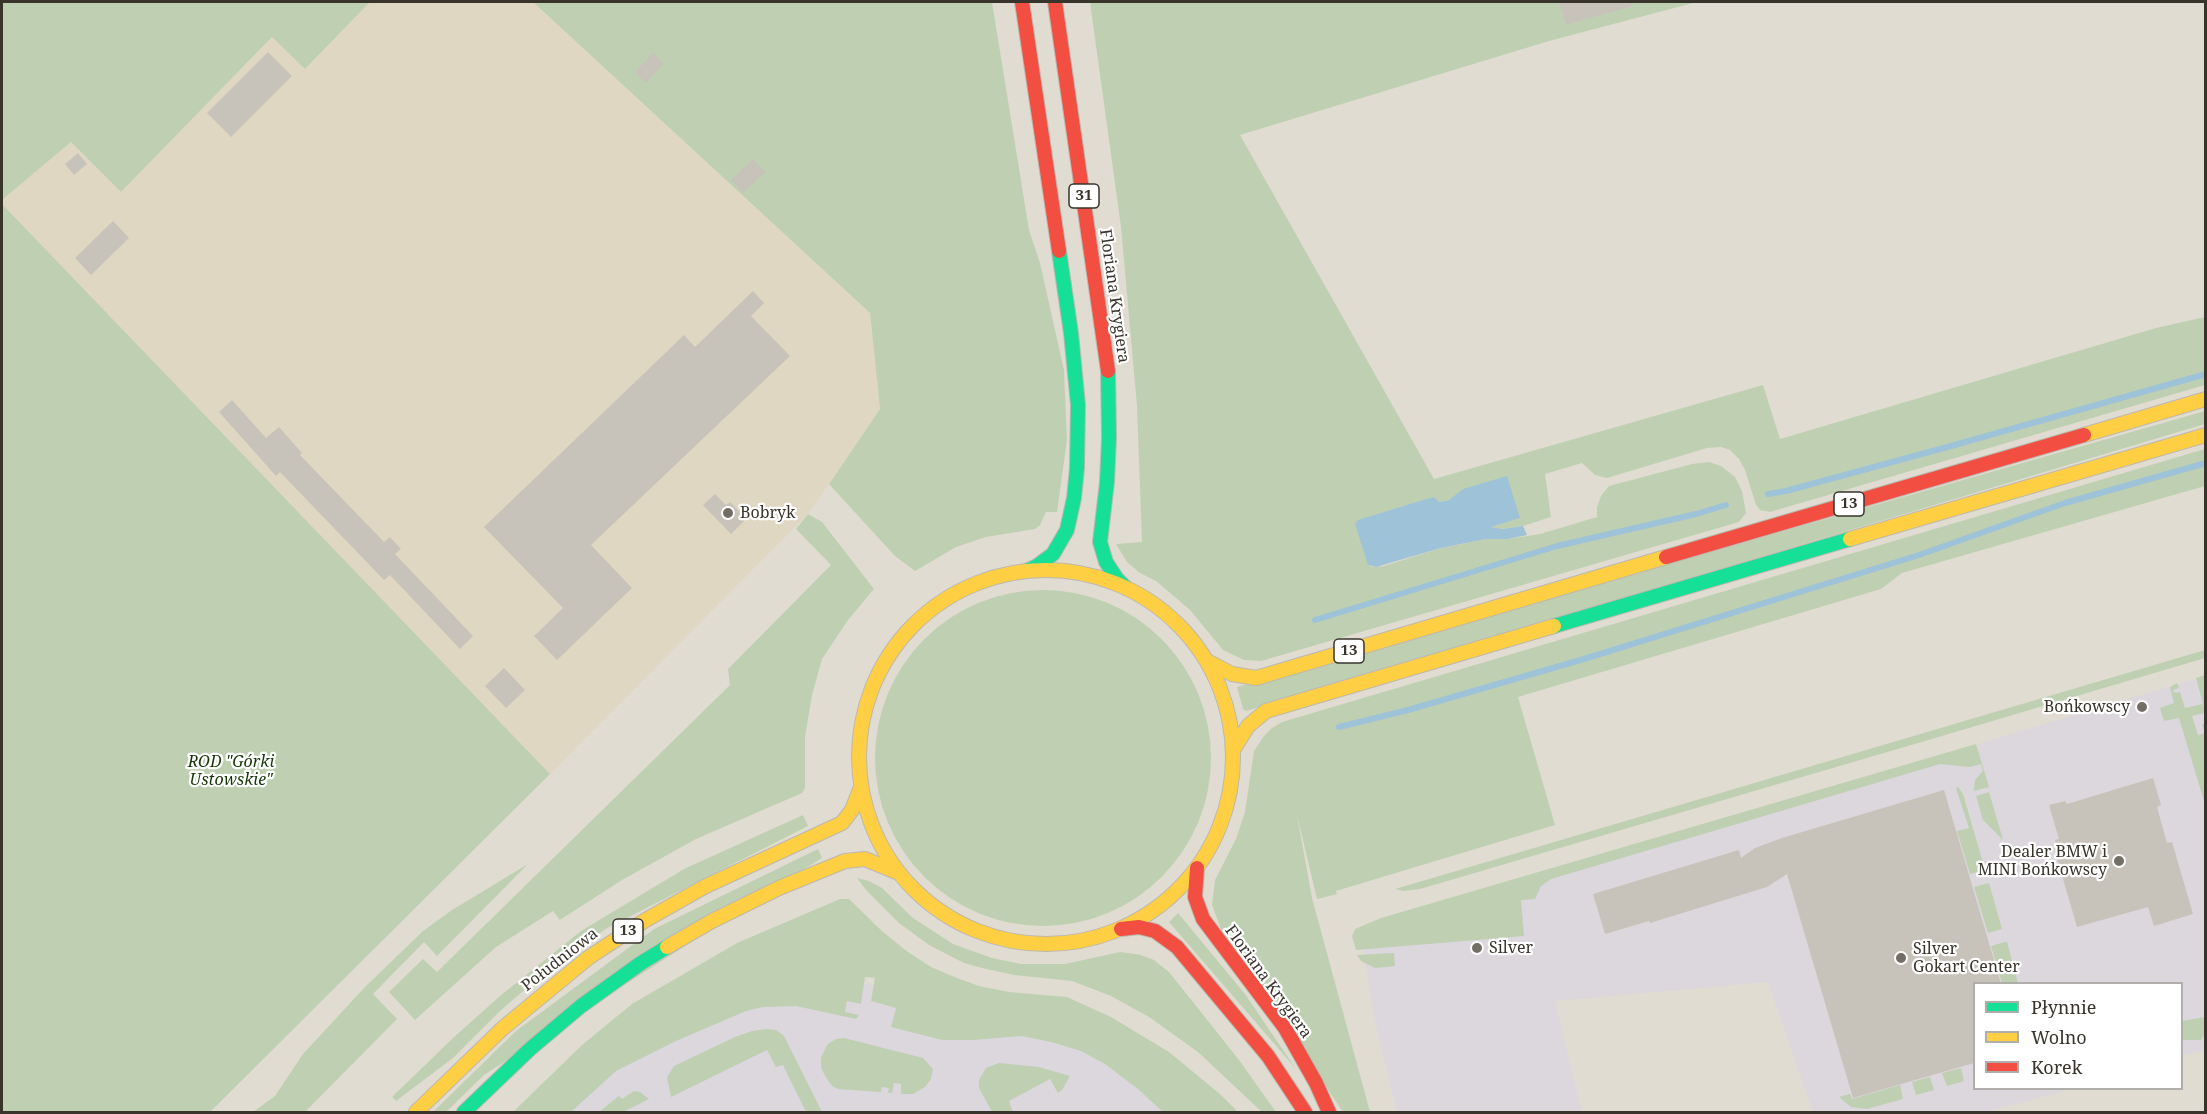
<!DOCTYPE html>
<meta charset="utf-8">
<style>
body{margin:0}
#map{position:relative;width:2207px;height:1114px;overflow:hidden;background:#e1dcd1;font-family:"Noto Serif",serif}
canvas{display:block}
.frame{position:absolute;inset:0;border:3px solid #38342c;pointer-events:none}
.legend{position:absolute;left:1973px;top:982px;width:210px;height:108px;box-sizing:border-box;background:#fff;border:2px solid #afaeab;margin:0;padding:8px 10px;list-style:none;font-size:18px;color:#38342c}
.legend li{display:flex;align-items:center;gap:12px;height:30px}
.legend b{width:30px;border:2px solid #afaeab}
</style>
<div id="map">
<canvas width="2207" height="1114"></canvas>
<div class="frame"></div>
<ul class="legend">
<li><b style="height:8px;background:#16e098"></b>Płynnie</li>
<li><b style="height:8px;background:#ffcf43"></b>Wolno</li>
<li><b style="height:8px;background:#f24e42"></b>Korek</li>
</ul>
</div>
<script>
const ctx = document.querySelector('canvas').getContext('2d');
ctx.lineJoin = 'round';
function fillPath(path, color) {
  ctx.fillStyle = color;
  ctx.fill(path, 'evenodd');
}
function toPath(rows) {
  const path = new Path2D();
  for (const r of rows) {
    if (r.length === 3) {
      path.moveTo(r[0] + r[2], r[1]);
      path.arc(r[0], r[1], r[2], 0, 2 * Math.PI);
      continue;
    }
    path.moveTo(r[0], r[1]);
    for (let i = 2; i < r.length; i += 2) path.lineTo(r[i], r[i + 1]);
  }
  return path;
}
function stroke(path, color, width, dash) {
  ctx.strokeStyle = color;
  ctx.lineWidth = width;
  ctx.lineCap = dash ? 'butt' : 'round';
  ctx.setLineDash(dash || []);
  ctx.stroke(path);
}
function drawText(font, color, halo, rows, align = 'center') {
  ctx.font = font + ' "Noto Serif",serif';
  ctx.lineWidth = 4.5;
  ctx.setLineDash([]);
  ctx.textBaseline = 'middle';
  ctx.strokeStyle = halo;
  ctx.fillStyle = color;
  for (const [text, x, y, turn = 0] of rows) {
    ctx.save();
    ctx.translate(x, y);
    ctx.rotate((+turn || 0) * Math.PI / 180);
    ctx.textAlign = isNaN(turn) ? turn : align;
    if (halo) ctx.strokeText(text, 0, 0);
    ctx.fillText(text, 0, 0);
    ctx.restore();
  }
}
const commercial = toPath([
 [2205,676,2205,1050,2182,1056,2182,984,1974,984,1974,1088,2071,1089,1988,1112,1813,1112,1768,982,1555,1001,1582,1112,1397,1112,1374,1017,1360,929],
 [791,983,868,984,1013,1015,1105,1058,1179,1112,513,1112]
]);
const built = toPath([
 [370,2,533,2,870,313,880,409,808,514,550,774,2,204,2,200,71,142,121,192,273,36,305,69]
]);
const green = toPath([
 [2,2,370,2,305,69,272,37,121,192,71,142,2,200],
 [533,2,992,2,1029,230,1040,263,1064,370,1067,440,1057,512,1046,512,1040,525,1035,529,986,537,956,547,915,571,895,556,829,484,880,409,870,313],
 [1090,2,1697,2,1549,41,1240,135,1434,479,1763,385,1780,439,2156,328,2205,317,2205,385,1770,512,1760,510,1756,505,1745,470,1739,459,1730,450,1721,447,1707,448,1607,478,1595,475,1582,463,1545,474,1551,517,1523,526,1501,529,1490,527,1520,518,1460,494,1449,500,1439,502,1368,565,1373,567,1384,566,1441,548,1486,539,1508,539,1540,534,1597,517,1597,507,1601,496,1609,486,1692,464,1709,462,1721,466,1735,477,1742,491,1746,513,1739,522,1261,661,1244,660,1223,650,1190,610,1156,581,1140,573,1127,562,1116,544,1142,542,1137,406,1121,227],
 [2,204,550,774,210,1112,2,1112],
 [2205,411,2205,424,1246,711,1243,709,1237,687],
 [2205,449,2205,486,1902,573,1881,589,1518,697,1555,825,1336,891,1337,894,1317,899,1297,815,1312,898,1370,1112,1343,1112,1221,929,1212,905,1215,880,1236,839,1245,812,1254,751,1264,736,1272,728,1282,722],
 [808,514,822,522,874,589,848,620,822,659,812,695,805,737,805,788,802,793,696,839,622,880,560,920,553,911,496,947,415,1020,389,992,423,959,437,972,730,685,728,669,831,565,796,529],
 [1043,758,168],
 [2205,650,2205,658,1925,741,1420,889,1404,891,1395,889],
 [2205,675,2205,713,2192,716,2198,735,2205,733,2202,724,2205,724,2204,801,2179,718,2164,721,2160,708,2174,703,2170,687,2177,683,2179,688,2173,690,2174,693,2180,692,2185,708,2203,704,2196,678],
 [1976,744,1989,787,1974,791,1975,780,1983,771,1981,764,1970,767,1940,764,1551,879,1541,886,1535,899,1521,900,1524,936,1356,950,1352,936,1355,929,1381,918],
 [1958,787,1963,794,1985,870,1970,874,1957,831,1969,828,1956,788],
 [1989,792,2003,840,1983,820,1976,796],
 [803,815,808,826,607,928,544,973,500,1011,453,1058,396,1101,392,1097,453,1038,500,996,581,931,684,869],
 [818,849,822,858,484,1075,446,1112,433,1112,516,1031,654,929],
 [528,864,437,956,424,942,373,994,397,1019,305,1112,253,1112,275,1096,303,1054,364,988,423,931,452,910],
 [857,878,869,881,882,888,913,918,953,944,992,958,1021,964,1065,964,1120,952,1141,955,1154,960,1169,972,1201,1012,1239,1060,1276,1112,1262,1112,1198,1052,1149,1017,1111,996,1072,981,1014,975,982,968,964,963,929,945,899,923,866,890],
 [1989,883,2002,929,1988,933,1974,887],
 [840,899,849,899,883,932,908,952,931,967,957,978,979,986,1009,992,1067,997,1111,1017,1169,1052,1220,1094,1238,1112,1163,1112,1138,1089,1105,1064,1081,1051,1051,1042,1022,1036,972,1040,942,1040,891,1027,896,1008,871,1001,875,978,865,977,861,1004,847,1001,845,1012,859,1015,856,1019,796,1006,763,1007,746,1011,676,1041,616,1071,571,1112,513,1112,582,1045,632,1004,737,943],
 [1178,913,1245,994,1296,1069,1169,922],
 [2005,942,2007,942,2018,983,2002,983,1991,946],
 [1394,953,1395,966,1375,968,1361,961,1357,955],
 [2205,1017,2205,1033,2201,1040,2182,1040,2182,1021],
 [766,1029,776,1030,784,1036,822,1112,806,1112,783,1065,776,1067,767,1050,671,1097,667,1077,674,1066,735,1037,752,1031],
 [844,1038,923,1058,933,1069,931,1079,925,1087,913,1094,901,1094,901,1084,894,1083,892,1093,888,1093,889,1088,882,1087,881,1092,838,1089,832,1086,825,1076,821,1067,821,1058,827,1045,836,1039],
 [999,1063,1039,1067,1070,1076,1062,1090,1058,1093,1050,1079,1009,1101,1013,1112,992,1112,979,1088,979,1080,986,1068],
 [1961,1068,1964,1081,1947,1086,1942,1073],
 [1930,1077,1934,1090,1916,1095,1912,1082],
 [1900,1085,1903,1099,1867,1109,1851,1107,1839,1097,1850,1094,1852,1099],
 [634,1091,640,1092,649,1099,623,1112,599,1112,619,1096,622,1099]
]);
const water = toPath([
 [1507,476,1520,518,1491,527,1502,529,1523,526,1527,535,1508,539,1486,539,1441,548,1376,567,1368,565,1355,524,1358,520,1430,498,1434,497,1439,502,1449,500,1463,489]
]);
const stream = toPath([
 [1768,494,1786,491,1951,446,2206,374],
 [1315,620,1557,546,1696,514,1726,505],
 [1339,727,1408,710,1584,659,1919,555,2065,503,2206,463]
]);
const building = toPath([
 [1559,2,1632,2,1633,6,1566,25],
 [268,52,292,76,231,137,207,113],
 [653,53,664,63,646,83,635,72],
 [78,153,87,164,74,175,65,164],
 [753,159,766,172,743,193,731,180],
 [113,221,129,238,91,275,75,258],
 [753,291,764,303,751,316,790,356,591,545,632,588,557,660,534,636,563,608,484,527,684,335,695,347],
 [232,400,266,438,279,427,302,453,300,455,384,542,390,537,401,549,395,554,473,636,460,649,390,575,384,580,280,472,276,476,219,412],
 [715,494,726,505,730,502,746,519,731,534,703,505],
 [504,668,525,690,506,708,485,686],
 [2153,778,2161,805,2157,807,2167,843,2172,842,2193,914,2154,926,2148,907,2077,927,2054,848,2057,847,2055,840,2059,839,2049,805,2065,801,2067,804],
 [1944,790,2001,984,1974,984,1974,1063,1853,1098,1787,874,1767,887,1650,923,1649,921,1605,934,1593,894,1739,850,1741,858,1755,848,1782,838]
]);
const fast = toPath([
 [1108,371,1109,438,1107,482,1100,542,1106,562,1117,579,1126,588],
 [1026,571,1037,566,1053,554,1067,530,1074,498,1077,468,1078,405,1071,333,1059,251],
 [1554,626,1850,539],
 [464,1112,530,1049,581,1006,641,963,667,947]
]);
const slow = toPath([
 [2084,435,2206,399],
 [1850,539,2206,435],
 [1046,757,187],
 [1207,661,1232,674,1256,678,1666,557],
 [1233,750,1248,726,1266,711,1554,626],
 [667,947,712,921,779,888,845,861,865,859,899,873],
 [416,1112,503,1028,588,958,644,921,704,887,842,823,852,810,861,787]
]);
const jam = toPath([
 [1022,2,1059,251],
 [1055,2,1108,371],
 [1666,557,2084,435],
 [1197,868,1195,897,1203,919,1285,1028,1316,1083,1329,1112],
 [1121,929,1139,927,1155,931,1177,947,1268,1056,1305,1112]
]);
const markers = [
 [728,513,6,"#736f66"],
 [2142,707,6,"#736f66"],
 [2119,861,6,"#736f66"],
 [1477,948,6,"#736f66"],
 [1901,958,6,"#736f66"]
];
const shields = [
 [1084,196,30],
 [1849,504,30],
 [1349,651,30],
 [628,931,30]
];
const shieldNames = [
 ["31",1084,196],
 ["13",1849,504],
 ["13",1349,651],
 ["13",628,931]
];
const streetNames = [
 ["Floriana Krygiera",1114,296,82],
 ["Południowa",560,960,-38],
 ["Floriana Krygiera",1268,982,54]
];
const poiNames = [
 ["Bobryk",740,513],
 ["Bońkowscy",2130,707,"right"],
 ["Dealer BMW i",2107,852,"right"],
 ["MINI Bońkowscy",2107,870,"right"],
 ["Silver",1489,948],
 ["Silver",1913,949],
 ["Gokart Center",1913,967]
];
const parkNames = [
 ["ROD \"Górki",231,762],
 ["Ustowskie\"",231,780]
];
fillPath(commercial, '#dcd6dd');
fillPath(built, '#e0d7c3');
fillPath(green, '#bfd0b2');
fillPath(water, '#9ec2d7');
stroke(stream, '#9ec2d7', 6);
fillPath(building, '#c8c3ba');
stroke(fast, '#bcb8af', 16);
stroke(slow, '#bcb8af', 16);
stroke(jam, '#bcb8af', 16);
stroke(fast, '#16e098', 14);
stroke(slow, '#ffcf43', 14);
stroke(jam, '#f24e42', 14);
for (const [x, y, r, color] of markers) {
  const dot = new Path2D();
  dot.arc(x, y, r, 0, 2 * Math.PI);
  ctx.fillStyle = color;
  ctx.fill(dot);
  stroke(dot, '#fff', 2);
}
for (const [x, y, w] of shields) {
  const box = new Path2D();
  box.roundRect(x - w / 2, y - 12, w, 24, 4.5);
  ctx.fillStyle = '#fff';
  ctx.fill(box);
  stroke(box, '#38342c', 1.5);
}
drawText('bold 15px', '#38342c', null, shieldNames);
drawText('16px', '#38342c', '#fff', streetNames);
drawText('16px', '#38342c', '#fff', poiNames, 'left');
drawText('italic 16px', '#153606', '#fff', parkNames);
</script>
